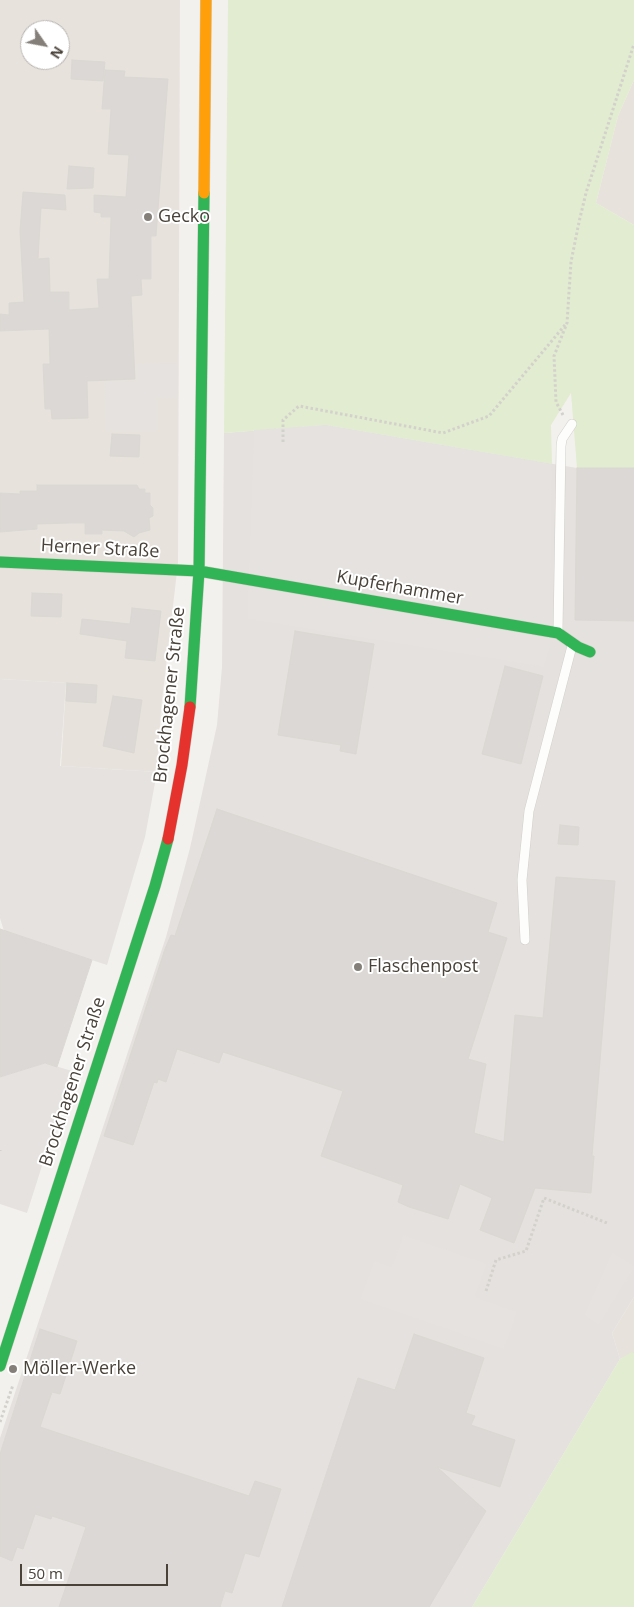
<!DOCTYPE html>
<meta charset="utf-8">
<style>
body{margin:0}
#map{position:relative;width:634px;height:1607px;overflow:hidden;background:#f3f1ee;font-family:"Open Sans",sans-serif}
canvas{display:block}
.north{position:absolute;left:20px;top:20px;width:50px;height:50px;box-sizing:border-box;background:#fff;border:1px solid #b6b3b0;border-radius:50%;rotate:123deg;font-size:14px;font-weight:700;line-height:20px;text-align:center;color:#494239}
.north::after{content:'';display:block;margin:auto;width:18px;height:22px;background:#847f78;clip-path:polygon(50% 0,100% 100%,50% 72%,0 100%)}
.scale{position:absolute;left:20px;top:1564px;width:148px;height:22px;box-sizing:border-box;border:2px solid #494239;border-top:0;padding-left:6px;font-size:15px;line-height:18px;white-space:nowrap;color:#494239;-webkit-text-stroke:4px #fff;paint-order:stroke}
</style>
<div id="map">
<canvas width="634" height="1607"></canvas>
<div class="north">N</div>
<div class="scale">50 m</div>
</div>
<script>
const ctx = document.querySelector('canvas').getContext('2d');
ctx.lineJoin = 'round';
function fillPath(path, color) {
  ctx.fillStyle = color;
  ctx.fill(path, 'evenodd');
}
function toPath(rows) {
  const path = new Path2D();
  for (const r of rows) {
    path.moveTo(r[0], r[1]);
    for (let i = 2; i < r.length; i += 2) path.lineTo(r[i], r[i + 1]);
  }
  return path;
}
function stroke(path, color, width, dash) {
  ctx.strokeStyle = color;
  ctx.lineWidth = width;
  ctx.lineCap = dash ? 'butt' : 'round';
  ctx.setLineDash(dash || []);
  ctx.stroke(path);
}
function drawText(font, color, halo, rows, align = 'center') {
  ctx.font = font + ' "Open Sans",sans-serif';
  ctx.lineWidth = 4;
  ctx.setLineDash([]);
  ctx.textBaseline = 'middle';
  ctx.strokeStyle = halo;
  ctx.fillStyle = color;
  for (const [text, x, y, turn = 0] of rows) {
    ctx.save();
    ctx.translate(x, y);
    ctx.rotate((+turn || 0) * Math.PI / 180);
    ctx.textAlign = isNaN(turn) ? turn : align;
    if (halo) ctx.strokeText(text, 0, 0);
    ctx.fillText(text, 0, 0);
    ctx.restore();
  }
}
const residential = toPath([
 [0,0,180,0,178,563,161,709,157,772,61,766,66,683,0,679],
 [30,30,60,30,60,60,30,60],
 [634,80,634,225,596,203,618,116],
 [634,1297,634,1353,620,1359,612,1333]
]);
const industrial = toPath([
 [326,425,577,468,634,468,634,1297,612,1333,620,1359,472,1607,0,1607,0,1438,166,937,190,848,217,725,222,667,224,433]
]);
const green = toPath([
 [228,0,634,0,634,80,618,116,596,203,634,225,634,468,577,468,571,393,551,425,552,464,326,425,224,433],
 [632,1352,634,1353,634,1607,472,1607,620,1359]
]);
const parking = toPath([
 [178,363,178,397,157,398,157,431,106,431,105,382,137,381,137,364],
 [326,425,552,464,550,646,544,667,247,619,254,430],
 [0,679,66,683,60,766,157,772,145,837,107,965,4,931,0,918],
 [45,1063,72,1071,27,1213,0,1204,0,1077],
 [403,1235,487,1264,475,1297,517,1312,504,1349,360,1299,374,1261,392,1267],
 [612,1252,634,1266,634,1268,599,1325,584,1315]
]);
const building = toPath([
 [72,60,105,62,103,81,71,79,72,60],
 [105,70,125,71,124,77,168,79,156,236,151,236,151,279,141,279,142,295,131,296,135,379,87,381,88,418,52,419,51,409,45,409,43,364,50,364,49,329,0,331,0,314,9,315,9,303,24,302,20,231,23,192,65,195,66,210,41,208,38,259,49,258,50,292,69,292,69,310,99,308,97,279,109,279,111,217,101,217,101,213,94,212,94,195,126,197,129,155,108,154,111,109,102,109,105,70],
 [69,166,94,168,93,188,67,189,69,166],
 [112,434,140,435,139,457,110,456,112,434],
 [577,468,634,468,634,621,575,620,577,468],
 [37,485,137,485,139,489,145,489,145,493,150,493,150,505,153,508,153,516,149,518,150,530,139,533,134,537,124,531,102,530,102,534,85,534,85,523,69,523,37,524,37,529,0,532,0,493,20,494,20,491,37,491,37,485],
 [32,593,62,594,61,617,31,616,32,593],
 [132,608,161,611,155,661,125,658,127,641,80,634,82,619,130,624,132,608],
 [295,631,374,644,356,754,340,751,341,745,278,735,295,631],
 [505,666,543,676,521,764,482,754,505,666],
 [67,683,97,685,96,703,66,701,67,683],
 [113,696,142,700,134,753,103,746,113,696],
 [217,809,497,903,488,932,507,938,468,1059,486,1064,474,1133,504,1142,515,1015,543,1018,556,877,615,881,592,1156,594,1156,591,1193,535,1188,514,1243,480,1230,492,1198,460,1184,448,1219,409,1207,398,1202,403,1185,321,1156,343,1091,223,1052,219,1063,177,1049,166,1082,158,1079,157,1083,154,1082,133,1145,104,1136,165,949,171,935,175,936,217,809],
 [560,825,579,827,578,845,558,844,560,825],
 [0,929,92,960,57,1067,45,1063,0,1077,0,929],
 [40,1329,77,1341,60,1394,52,1392,40,1427,249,1496,255,1481,281,1489,259,1557,245,1553,232,1593,225,1591,220,1607,59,1607,86,1527,52,1516,51,1519,35,1514,23,1549,17,1547,12,1561,0,1556,0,1454,40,1329],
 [414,1334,484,1358,466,1413,475,1416,471,1425,515,1440,500,1487,437,1467,486,1511,429,1607,282,1607,358,1378,395,1390,414,1334]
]);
const path = toPath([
 [563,415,556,402,554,356,567,323,571,262,579,222,586,193,634,44],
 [283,442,283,420,299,406,443,433,489,416,565,325],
 [0,1150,0,1151],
 [486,1291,496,1260,526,1251,544,1198,607,1223],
 [0,1422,13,1385]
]);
const lane = toPath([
 [558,630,561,446,562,439,572,424],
 [525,940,522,880,529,811,572,646]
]);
const fast = toPath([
 [0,562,199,571,558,633,578,647,590,652],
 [190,707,199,571,204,193],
 [0,1366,155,886,168,839]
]);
const slow = toPath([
 [204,193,206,0]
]);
const jam = toPath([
 [168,839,182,765,190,707]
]);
const markers = [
 [148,217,5,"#847f78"],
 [358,967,5,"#847f78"],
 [13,1369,5,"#847f78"]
];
const poiNames = [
 ["Gecko",158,217],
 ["Flaschenpost",368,967],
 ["Möller-Werke",23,1369]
];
const streetNames = [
 ["Herner Straße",100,549,3],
 ["Kupferhammer",400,588,10],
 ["Brockhagener Straße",170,695,-84],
 ["Brockhagener Straße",73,1082,-72]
];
fillPath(residential, '#e7e2dc');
fillPath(industrial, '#e5e1de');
fillPath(green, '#e2ecd0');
fillPath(parking, '#e5e2df');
fillPath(building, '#dbd8d5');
stroke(building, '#dbd8d4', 1);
stroke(lane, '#d1cfcb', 10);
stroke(fast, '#d2cdc5', 12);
stroke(slow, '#d2cdc5', 12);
stroke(jam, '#d2cdc5', 12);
stroke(path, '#d3d1cc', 3, [2.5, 2.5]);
stroke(lane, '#fdfdfc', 9);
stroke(fast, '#30b455', 11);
stroke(slow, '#ff9f0a', 11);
stroke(jam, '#e5322d', 11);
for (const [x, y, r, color] of markers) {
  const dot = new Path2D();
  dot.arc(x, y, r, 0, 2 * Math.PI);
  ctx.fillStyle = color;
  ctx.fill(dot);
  stroke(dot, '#fff', 2);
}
drawText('18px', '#494239', '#fff', poiNames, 'left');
drawText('18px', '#494239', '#fff', streetNames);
</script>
